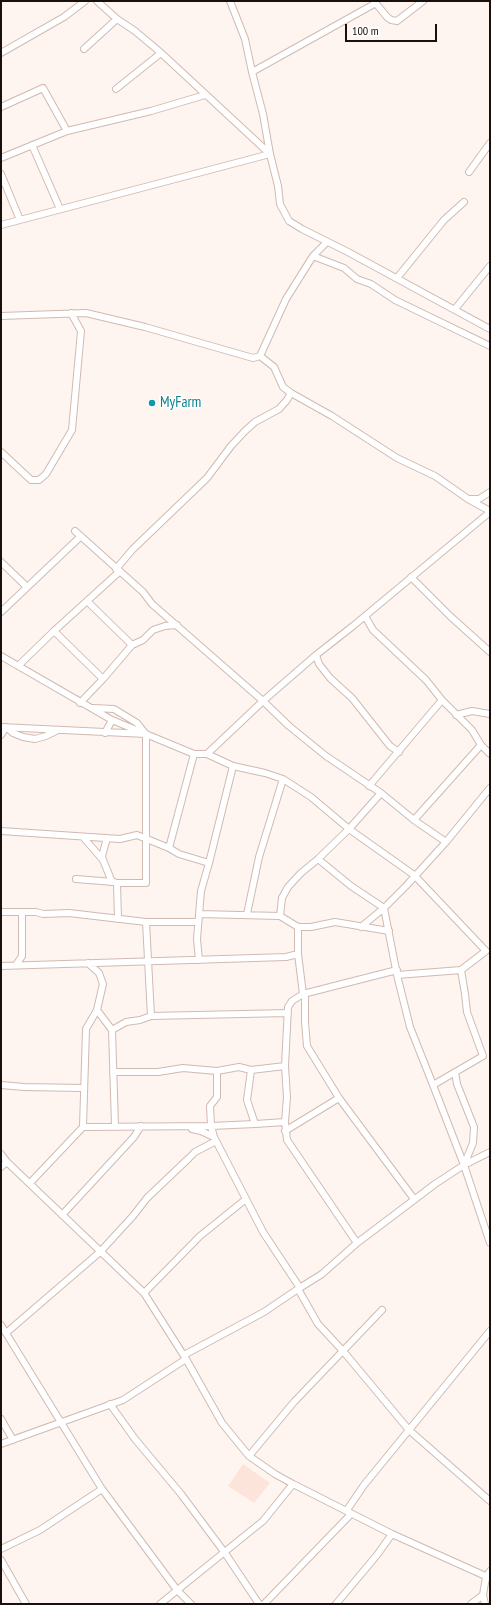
<!DOCTYPE html>
<style>
body{margin:0}
#map{position:relative;width:491px;height:1605px;overflow:hidden;background:#fef5f1;font-family:"PT Sans Narrow",sans-serif}
canvas{display:block}
.frame{position:absolute;inset:0;border:2px solid #17100c;pointer-events:none}
.scale{position:absolute;left:345px;top:24px;width:92px;height:18px;box-sizing:border-box;border:2px solid #17100c;border-top:0;padding-left:5px;font-size:12px;line-height:14px;white-space:nowrap;color:#17100c;-webkit-text-stroke:3px #fff;paint-order:stroke}
</style>
<div id="map">
<canvas width="491" height="1605"></canvas>
<div class="frame"></div>
<div class="scale">100 m</div>
</div>
<script>
const ctx = document.querySelector('canvas').getContext('2d');
ctx.lineJoin = 'round';
function fillPath(path, color) {
  ctx.fillStyle = color;
  ctx.fill(path, 'evenodd');
}
function toPath(rows) {
  const path = new Path2D();
  for (const r of rows) {
    path.moveTo(r[0], r[1]);
    for (let i = 2; i < r.length; i += 2) path.lineTo(r[i], r[i + 1]);
  }
  return path;
}
function stroke(path, color, width, dash) {
  ctx.strokeStyle = color;
  ctx.lineWidth = width;
  ctx.lineCap = dash ? 'butt' : 'round';
  ctx.setLineDash(dash || []);
  ctx.stroke(path);
}
function drawText(font, color, halo, rows, align = 'center') {
  ctx.font = font + ' "PT Sans Narrow",sans-serif';
  ctx.lineWidth = 3;
  ctx.setLineDash([]);
  ctx.textBaseline = 'middle';
  ctx.strokeStyle = halo;
  ctx.fillStyle = color;
  for (const [text, x, y, turn = 0] of rows) {
    ctx.save();
    ctx.translate(x, y);
    ctx.rotate((+turn || 0) * Math.PI / 180);
    ctx.textAlign = isNaN(turn) ? turn : align;
    if (halo) ctx.strokeText(text, 0, 0);
    ctx.fillText(text, 0, 0);
    ctx.restore();
  }
}
const built = toPath([
 [243,1464,270,1483,254,1503,228,1486]
]);
const minor = toPath([
 [97,1,117,19,135,31,160,52,270,154],
 [230,1,245,39,252,72],
 [374,1,387,17,391,20,397,21,423,1],
 [84,49,117,19],
 [1,53,64,17,85,1],
 [116,89,161,53],
 [1,107,43,88,67,131],
 [32,145,60,209],
 [270,154,263,114,252,72,376,3],
 [1,158,67,131,151,111,205,95],
 [469,172,490,143],
 [1,174,20,220],
 [1,225,270,154,278,186,280,204,289,221,302,229,348,252,490,329],
 [313,256,344,268,357,279,371,284,395,300,490,346],
 [397,278,444,220,464,202],
 [455,309,490,266],
 [1,316,86,313,145,327,253,358,260,356,274,367,283,387,291,393,332,416,397,458,435,476,468,499,490,511],
 [260,356,286,299,313,256,327,242],
 [1,452,31,480,39,480,46,474,72,430,81,331,71,313],
 [470,499,479,499,490,492],
 [75,531,143,592,152,604,263,701,289,726,326,756,381,793,414,820,446,842],
 [1,562,27,587],
 [116,569,133,549,207,478,231,446,245,431,255,422,279,409,287,400,291,393],
 [411,577,450,616,490,652],
 [88,602,132,645],
 [1,612,80,537],
 [365,616,373,630,426,680,442,700,472,730,481,745,490,754],
 [54,631,103,679],
 [316,655,319,664,330,678,352,698,390,746,399,752],
 [1,656,112,720,194,754,207,754,233,766,265,773,283,779,311,797,349,829,414,875,486,951,461,970,465,994,467,1012,483,1056,433,1085,464,1165,490,1243],
 [18,666,54,631,119,572],
 [80,703,103,679,132,645,143,640,153,630,165,626,177,625],
 [93,708,114,709,137,723,145,733],
 [456,715,472,711,490,714],
 [1,727,146,734,146,883,117,883,118,919],
 [105,733,112,720],
 [1,735,6,727,13,733,23,737,35,739,46,736,58,730],
 [207,754,263,701,316,655,353,626,490,512],
 [369,786,442,700],
 [414,820,481,745],
 [1,831,120,839,137,835,169,848,179,854,209,863,201,891,197,939,199,960],
 [83,837,103,860],
 [107,838,102,856,103,860,112,882],
 [169,848,194,754],
 [318,859,351,886,384,908,397,975,410,1027,433,1085],
 [209,863,233,766],
 [76,879,114,882],
 [1,912,36,912,43,914,69,913,146,922,198,922],
 [199,914,280,916,298,927,311,927,335,922,389,931],
 [247,914,259,857,283,779],
 [280,916,282,898,288,887,301,873,318,859,349,829,381,793],
 [146,922,151,1016],
 [298,927,298,954,303,994],
 [361,927,384,908,406,886,446,842,490,788],
 [16,965,22,956,22,912],
 [1,966,286,957,298,954],
 [397,975,461,970],
 [305,993,305,1022,307,1046,339,1098,414,1199],
 [97,1010,112,1030],
 [251,1070,247,1100,255,1124,285,1122],
 [217,1071,217,1097,210,1106,211,1126,214,1137,263,1232,300,1288],
 [113,1072,158,1072,183,1068,217,1071,239,1067,251,1070,285,1066],
 [455,1072,457,1084,474,1127,473,1143,464,1165],
 [1,1085,24,1087,83,1088],
 [115,1126,112,1030,126,1022,140,1020,151,1016,288,1013],
 [83,1127,86,1029,97,1010,103,984,99,973,88,963],
 [192,1129,201,1131,214,1137],
 [285,1131,339,1098],
 [1,1154,7,1162,144,1293,186,1359,222,1423,249,1456,275,1474,293,1484,392,1534,490,1578],
 [1,1167,7,1162],
 [30,1183,83,1127,211,1126,255,1124],
 [62,1215,134,1137,141,1126],
 [357,1243,287,1140,285,1122,287,1097,285,1066,288,1007,292,1001,303,994,397,970],
 [298,1289,318,1324,343,1351,409,1430,490,1501],
 [144,1293,200,1236,246,1199],
 [1,1325,102,1489,177,1590,191,1604],
 [6,1333,100,1252,133,1216,147,1198,189,1158,195,1152,216,1141],
 [184,1355,264,1312,298,1289,322,1274,357,1243,435,1184,464,1165,490,1152],
 [110,1404,135,1439,181,1494,225,1553,259,1604],
 [1,1419,13,1440],
 [1,1444,123,1400,186,1359],
 [249,1456,294,1402,382,1310],
 [347,1510,364,1485,490,1331],
 [1,1549,40,1530,102,1489],
 [1,1560,26,1604],
 [160,1604,263,1521,293,1484],
 [264,1604,351,1514],
 [336,1604,377,1555,392,1534],
 [471,1604,483,1595],
 [485,1604,483,1595,486,1577,490,1571]
]);
const markers = [
 [152,403,4,"#0f9aa8"]
];
const cultureNames = [
 ["MyFarm",160,403]
];
fillPath(built, '#fde4da');
stroke(minor, '#d0bab1', 8);
stroke(minor, '#fff', 6);
for (const [x, y, r, color] of markers) {
  const dot = new Path2D();
  dot.arc(x, y, r, 0, 2 * Math.PI);
  ctx.fillStyle = color;
  ctx.fill(dot);
  stroke(dot, '#fff', 1.5);
}
drawText('15px', '#0d838f', '#fff', cultureNames, 'left');
</script>
